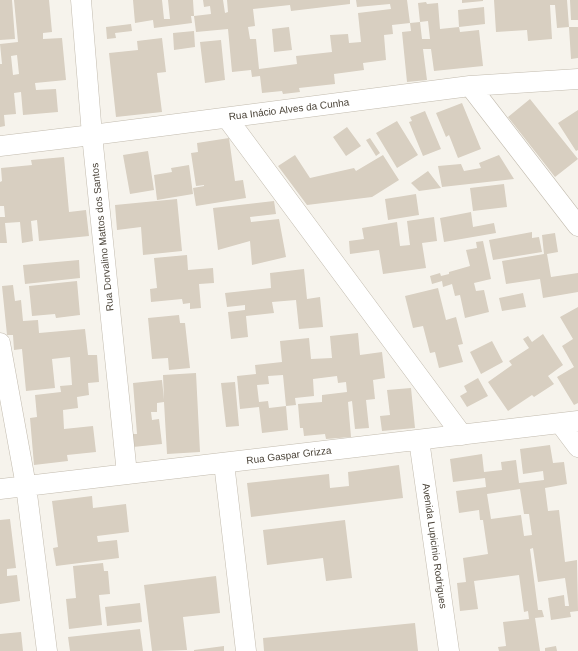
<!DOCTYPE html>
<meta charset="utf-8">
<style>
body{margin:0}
canvas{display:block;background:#f6f3ec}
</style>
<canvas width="578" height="651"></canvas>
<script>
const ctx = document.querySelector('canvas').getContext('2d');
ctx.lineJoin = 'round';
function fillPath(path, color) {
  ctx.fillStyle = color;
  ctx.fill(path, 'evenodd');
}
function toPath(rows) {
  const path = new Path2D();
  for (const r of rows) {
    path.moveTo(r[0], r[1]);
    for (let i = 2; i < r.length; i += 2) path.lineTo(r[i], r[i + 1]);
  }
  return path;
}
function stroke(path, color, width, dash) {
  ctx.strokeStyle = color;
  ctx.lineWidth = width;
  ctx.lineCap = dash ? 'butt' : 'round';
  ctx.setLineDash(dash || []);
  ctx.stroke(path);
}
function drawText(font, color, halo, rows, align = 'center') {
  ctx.font = font + ' Arial,sans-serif';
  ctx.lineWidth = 4;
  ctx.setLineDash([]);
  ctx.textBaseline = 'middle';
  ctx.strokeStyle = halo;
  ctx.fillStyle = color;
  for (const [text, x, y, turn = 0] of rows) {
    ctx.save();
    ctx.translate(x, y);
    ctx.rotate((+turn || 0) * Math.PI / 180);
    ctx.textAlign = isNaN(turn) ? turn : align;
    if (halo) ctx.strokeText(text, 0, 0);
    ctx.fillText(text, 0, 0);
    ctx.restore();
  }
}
const building = toPath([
 [0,0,12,0,15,39,0,40],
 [14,0,49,0,52,32,43,33,43,39,62,38,66,80,35,83,36,90,56,89,58,112,23,115,21,92,14,93,16,114,4,115,5,126,0,127,0,64,2,64,0,44,18,42],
 [17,55,19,74,13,75,11,56],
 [133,0,162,0,164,19,170,19,168,0,193,0,194,16,191,16,192,23,154,28,153,20,135,23],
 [203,0,223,0,225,13,228,12,227,0,350,0,350,4,291,11,290,5,253,9,255,26,248,27,250,39,256,39,259,69,297,64,296,56,332,52,330,35,348,34,349,43,361,42,358,13,391,9,390,4,357,7,356,0,407,0,410,23,392,25,393,34,384,35,386,60,363,63,364,70,334,74,335,84,299,88,300,92,283,94,282,91,262,93,260,76,252,77,251,70,232,72,228,29,196,32,194,16,211,14,210,6,204,7],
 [462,0,483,0,483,1,462,3],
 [494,0,567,0,569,27,557,28,555,5,550,5,552,39,528,41,527,30,496,32],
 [570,0,578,0,578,20,571,20],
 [426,2,427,4,438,3,440,29,459,27,460,32,479,30,483,66,434,71,431,49,423,49,427,80,407,82,402,32,411,31,410,23,420,22,418,3],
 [428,21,430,39,422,39,420,22],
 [484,7,485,24,459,27,458,10],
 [131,24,132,31,115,33,116,38,107,39,106,27],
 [289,27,292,50,274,52,272,29],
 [569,27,578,27,578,58,571,59],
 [194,31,195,47,174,50,173,33],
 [162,38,166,72,157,73,162,112,116,117,109,53,138,50,137,41],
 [221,40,225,80,205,83,200,42],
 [530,99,578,159,555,177,508,117],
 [462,103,481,149,458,158,449,135,446,137,436,113],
 [578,110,578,150,576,151,558,123],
 [425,111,441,149,423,156,409,122,412,121,410,117],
 [397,121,418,155,397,168,376,133],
 [347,127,361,146,346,156,333,137],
 [229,138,235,181,243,180,246,198,196,206,193,188,204,186,204,185,196,186,191,153,198,152,197,143],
 [370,138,380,153,376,156,366,140],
 [148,151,154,190,130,194,123,155],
 [295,155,310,178,354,168,356,171,383,155,399,180,372,197,307,205,278,166],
 [499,155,514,179,442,187,438,166,461,164,464,171,481,168,479,163],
 [64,157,69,212,86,210,89,236,39,241,37,220,31,221,33,241,22,243,20,222,5,223,7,243,0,243,0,217,5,217,4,206,0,206,0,182,2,181,1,168,32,165,31,160],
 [189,165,193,194,157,200,154,175,172,172,171,168],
 [428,171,441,188,419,191,411,183],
 [504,184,507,207,473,211,470,188],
 [416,194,419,215,388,220,385,199],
 [177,199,182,251,143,255,141,227,117,230,115,205],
 [274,201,276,214,250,217,251,222,279,219,286,257,252,265,250,241,218,250,213,208],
 [471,212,473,227,494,223,496,233,444,242,440,218],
 [434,217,437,241,422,243,426,268,383,274,379,250,350,254,349,241,364,239,362,228,397,222,400,246,410,245,407,221],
 [532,232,532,238,539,237,542,252,493,260,489,240],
 [555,233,558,252,547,254,551,277,578,273,578,292,543,298,540,279,506,284,502,261,544,254,542,235],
 [483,241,491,279,474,283,476,291,484,290,489,312,465,318,460,295,455,296,452,284,443,287,442,281,432,284,430,276,440,273,441,276,449,274,449,272,470,266,466,250,477,248,476,242],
 [187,255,188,270,213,268,214,283,199,284,201,308,190,309,190,303,183,304,182,299,151,302,150,289,157,288,154,258],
 [79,260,80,278,25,284,23,265],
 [304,269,307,299,320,297,323,327,299,329,296,300,272,302,274,313,246,316,248,337,231,339,228,312,245,310,245,305,227,307,225,293,271,288,270,273],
 [77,281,80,315,56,318,55,314,32,316,29,286],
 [13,285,15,301,21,300,23,321,38,320,39,333,85,329,88,355,97,355,99,382,88,383,89,395,77,397,78,408,63,410,64,429,93,426,96,452,67,455,68,461,34,465,30,418,37,417,35,395,61,392,60,386,72,385,70,357,52,359,55,388,26,391,22,349,14,350,13,335,7,335,2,286],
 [438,288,446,320,456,317,463,344,458,345,463,362,439,368,435,352,430,353,423,326,413,328,405,296],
 [523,293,526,307,502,311,499,298],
 [578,307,578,403,574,405,557,377,574,367,562,346,573,339,560,317],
 [179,315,180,323,185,323,190,368,169,370,168,358,152,359,148,318],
 [358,333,360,355,382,352,385,378,373,380,375,399,366,400,369,428,355,429,352,401,348,402,351,437,326,439,325,434,304,436,303,428,300,428,298,404,322,402,322,395,347,392,346,382,338,383,337,376,313,379,314,396,295,398,296,405,286,406,283,375,268,376,269,384,257,385,259,402,268,401,269,408,286,406,288,430,262,433,259,407,240,409,237,376,256,374,255,365,282,362,280,341,309,338,311,359,332,358,330,336],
 [543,334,563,365,548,376,554,384,534,397,532,395,508,411,488,382,512,365,509,361,529,348,523,339,528,336,532,342],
 [492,341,503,362,481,374,470,352],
 [196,373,200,452,167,454,164,402,157,403,157,412,151,412,152,420,159,419,162,444,133,447,131,434,137,434,133,383,162,380,164,400,163,375],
 [478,378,488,396,467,407,460,396,467,392,464,386],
 [235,382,239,426,226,427,221,383],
 [411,388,415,428,382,431,380,416,390,415,387,390],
 [550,445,553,463,564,462,567,484,545,488,548,511,559,510,565,562,577,560,578,611,570,612,571,617,551,620,548,598,564,595,565,606,569,606,565,578,538,582,533,548,530,549,538,610,542,610,544,617,535,618,540,651,499,651,498,647,506,646,503,622,529,619,528,611,524,612,519,575,474,581,478,609,460,611,457,583,466,582,463,558,488,554,483,520,480,520,479,510,459,513,456,491,486,487,485,478,453,482,450,459,482,454,484,472,502,470,501,462,516,460,519,483,544,480,543,471,523,474,520,449],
 [520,489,524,514,529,514,532,535,524,536,521,515,491,519,487,494],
 [399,465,403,498,251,517,247,483,329,474,330,488,349,486,348,472],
 [92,496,93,508,126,504,129,532,97,536,98,542,117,540,119,558,56,566,53,548,58,547,52,501],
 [10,519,16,568,7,569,7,576,17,575,20,601,0,604,0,520],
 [345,520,352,578,326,581,323,558,267,565,263,530],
 [103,563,104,571,108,571,110,594,99,595,102,625,69,629,66,599,76,598,73,566],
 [216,576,220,613,183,617,187,650,152,651,144,585],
 [140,603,142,622,107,626,105,607],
 [415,623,418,651,264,651,263,638],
 [140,629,143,651,70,651,68,637],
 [21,632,23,651,0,651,0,634],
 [224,646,224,651,194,651,194,650],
 [556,646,557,651,545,651,545,648]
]);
const street = toPath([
 [81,0,92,135,127,474],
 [470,86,578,226],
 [227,118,462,435],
 [0,146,92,135,470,86,578,79],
 [0,343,26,486,47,651],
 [560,423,578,447],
 [419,440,449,651],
 [224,463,246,651],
 [0,489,578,421]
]);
const streetNames = [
 ["Rua Inácio Alves da Cunha",289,110,-7],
 ["Rua Dorvalino Mattos dos Santos",103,237,-96],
 ["Rua Gaspar Grizza",289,456,-7],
 ["Avenida Lupicinio Rodrigues",434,546,82]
];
fillPath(building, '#d8cfc1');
stroke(street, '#c2bbae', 21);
stroke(street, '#fff', 20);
drawText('10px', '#4b4439', '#fff', streetNames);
</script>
